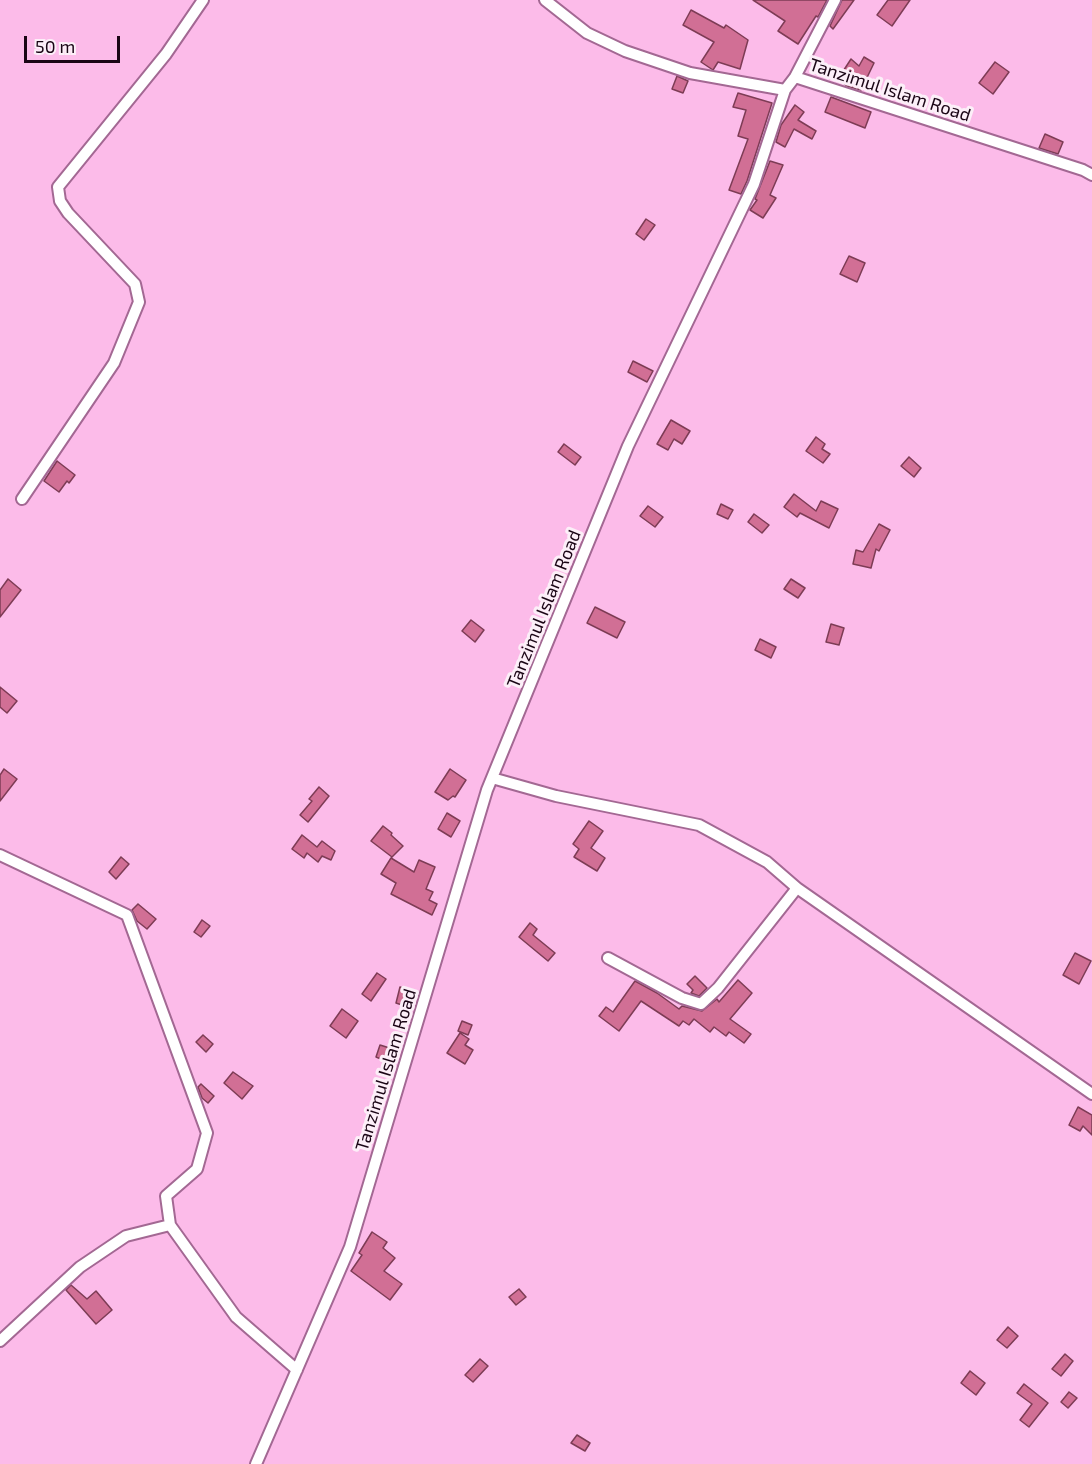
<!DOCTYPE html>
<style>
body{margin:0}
#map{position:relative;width:1092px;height:1464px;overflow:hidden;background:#fcbbe9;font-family:"Exo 2",sans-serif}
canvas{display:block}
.scale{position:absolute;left:24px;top:36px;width:96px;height:27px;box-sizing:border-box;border:3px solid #1a0515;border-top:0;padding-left:8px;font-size:18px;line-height:21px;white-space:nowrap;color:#1a0515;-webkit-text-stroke:4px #fceff8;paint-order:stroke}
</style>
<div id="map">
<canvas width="1092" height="1464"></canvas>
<div class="scale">50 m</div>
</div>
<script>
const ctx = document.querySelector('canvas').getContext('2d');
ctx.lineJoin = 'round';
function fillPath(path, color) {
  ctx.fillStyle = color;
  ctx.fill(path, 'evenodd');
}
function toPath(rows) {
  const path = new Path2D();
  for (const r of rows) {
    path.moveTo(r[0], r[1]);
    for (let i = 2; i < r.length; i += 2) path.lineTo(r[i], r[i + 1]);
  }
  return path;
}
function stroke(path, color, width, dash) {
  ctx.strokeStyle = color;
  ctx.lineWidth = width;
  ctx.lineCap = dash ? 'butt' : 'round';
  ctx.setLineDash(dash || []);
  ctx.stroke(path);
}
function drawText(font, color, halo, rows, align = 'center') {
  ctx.font = font + ' "Exo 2",sans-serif';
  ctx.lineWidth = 6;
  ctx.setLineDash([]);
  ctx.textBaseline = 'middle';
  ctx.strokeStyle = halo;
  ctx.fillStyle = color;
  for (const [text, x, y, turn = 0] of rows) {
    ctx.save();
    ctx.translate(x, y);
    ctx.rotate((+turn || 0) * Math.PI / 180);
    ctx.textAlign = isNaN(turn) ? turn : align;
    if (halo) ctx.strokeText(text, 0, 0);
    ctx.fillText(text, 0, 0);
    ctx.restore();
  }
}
const building = toPath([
 [753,0,827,0,818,17,816,16,798,44,778,31,785,21,753,0],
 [842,0,854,0,833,29,830,26,842,0],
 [888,0,910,0,892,26,877,15,888,0],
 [691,10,724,28,726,25,748,40,740,69,718,62,713,70,701,62,714,42,683,25,691,10],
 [864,57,874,63,861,90,847,86,838,79,851,59,859,66,864,57],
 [995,62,1009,72,993,94,979,83,995,62],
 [677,76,688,81,683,93,672,89,677,76],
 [738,93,772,103,747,181,741,194,729,190,748,139,738,136,746,110,733,107,738,93],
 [831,97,871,112,865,128,825,112,831,97],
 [795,105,804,112,798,120,816,131,812,139,794,129,785,147,776,142,781,125,795,105],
 [1045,134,1063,142,1058,154,1039,148,1045,134],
 [770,161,783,165,770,195,776,198,763,218,750,210,757,200,755,199,770,161],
 [646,219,655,225,644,240,636,234,646,219],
 [849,256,865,263,857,282,840,274,849,256],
 [633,361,653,371,647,382,628,372,633,361],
 [671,420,690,431,682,444,674,439,668,450,657,444,671,420],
 [816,437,825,444,822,449,830,454,823,463,806,451,816,437],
 [564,444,581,457,575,465,558,452,564,444],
 [909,457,921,468,914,477,901,466,909,457],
 [57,461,75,475,69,483,67,481,59,492,44,481,57,461],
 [794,494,816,511,821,501,838,509,829,528,800,513,797,517,784,507,794,494],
 [721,504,733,510,728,519,717,514,721,504],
 [648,506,663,517,655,527,640,516,648,506],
 [754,514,769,525,762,533,748,522,754,514],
 [879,524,890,530,879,551,876,549,871,568,853,564,856,550,863,552,879,524],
 [8,579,21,590,0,617,0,590,8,579],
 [791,579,805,588,798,598,784,589,791,579],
 [595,607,625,622,617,638,587,623,595,607],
 [471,620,484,630,475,642,462,631,471,620],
 [831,624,844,628,839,645,826,642,831,624],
 [760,639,776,647,771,658,755,650,760,639],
 [0,687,17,701,7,713,0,707,0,687],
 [4,769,17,779,0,801,0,775,4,769],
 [450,769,466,780,455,797,453,796,448,800,435,792,450,769],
 [319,787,329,796,308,822,300,815,312,801,309,799,319,787],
 [447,813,460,821,451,837,438,829,447,813],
 [589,821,603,831,591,848,605,858,597,871,574,857,579,849,573,844,589,821],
 [383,826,392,833,391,835,403,846,392,857,371,841,383,826],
 [302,835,317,847,322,841,335,851,331,860,322,856,318,862,307,853,304,858,292,849,302,835],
 [121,857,129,864,116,879,109,872,121,857],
 [391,858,414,872,419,860,435,867,426,889,433,892,429,900,437,904,432,915,391,894,396,883,381,874,391,858],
 [138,904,156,919,147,929,137,921,132,910,138,904],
 [202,920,210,926,201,937,194,932,202,920],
 [530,923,537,929,533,935,555,953,548,961,519,937,530,923],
 [1075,953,1091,961,1079,984,1063,975,1075,953],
 [377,973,386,979,371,1001,362,994,377,973],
 [695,976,707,988,699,996,691,993,693,990,687,984,695,976],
 [738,980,752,993,730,1019,751,1034,744,1043,729,1032,726,1036,714,1027,710,1032,694,1019,689,1025,683,1021,679,1026,641,1001,619,1031,599,1016,606,1007,613,1012,635,981,657,993,679,1009,682,1006,702,1011,717,999,719,1002,738,980],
 [400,987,416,992,411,1008,396,1003,400,987],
 [342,1009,358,1021,346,1038,330,1026,342,1009],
 [462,1021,472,1025,468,1035,458,1031,462,1021],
 [460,1033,469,1039,465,1045,473,1050,465,1064,447,1053,460,1033],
 [203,1035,213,1044,206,1052,196,1042,203,1035],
 [380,1045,396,1050,391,1063,376,1057,380,1045],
 [233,1072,253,1086,242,1099,224,1083,233,1072],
 [201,1084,214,1096,208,1103,202,1098,198,1087,201,1084],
 [1078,1107,1092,1115,1092,1135,1083,1126,1080,1131,1069,1125,1078,1107],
 [372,1232,387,1242,383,1248,395,1258,384,1271,402,1284,390,1300,351,1271,362,1255,359,1253,372,1232],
 [71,1285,87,1299,96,1291,112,1310,96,1324,66,1290,71,1285],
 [519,1289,526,1297,516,1305,509,1297,519,1289],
 [1008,1327,1018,1336,1007,1348,997,1340,1008,1327],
 [1065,1354,1073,1361,1061,1376,1052,1369,1065,1354],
 [480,1359,488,1366,473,1382,465,1375,480,1359],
 [970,1371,985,1383,976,1395,961,1383,970,1371],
 [1024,1384,1048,1403,1029,1427,1020,1420,1032,1404,1017,1393,1024,1384],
 [1069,1392,1077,1398,1068,1408,1061,1402,1069,1392],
 [577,1435,590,1443,585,1451,571,1443,577,1435]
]);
const street = toPath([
 [545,0,587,33,625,51,690,73,785,90],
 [795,77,835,0],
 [22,499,114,363,139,302,135,284,68,213,60,201,58,187,166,54,203,0],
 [492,778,556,796,699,825,767,862,797,888,1092,1094],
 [0,855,127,915,207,1133,197,1169,166,1196,170,1225,236,1317,297,1370],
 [608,958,682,998,701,1004,718,988,797,888],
 [0,1341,80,1267,126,1236,170,1225],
 [256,1464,350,1247,487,790,628,446,754,184,785,90,795,77,1083,170,1092,175]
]);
const streetNames = [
 ["Tanzimul Islam Road",890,90,18],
 ["Tanzimul Islam Road",544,609,-68],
 ["Tanzimul Islam Road",386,1070,-73]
];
fillPath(building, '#d16f95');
stroke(building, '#7d3c55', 1.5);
stroke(street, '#a36893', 14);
stroke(street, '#fff', 10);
drawText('18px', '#1a0515', '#fceff8', streetNames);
</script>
